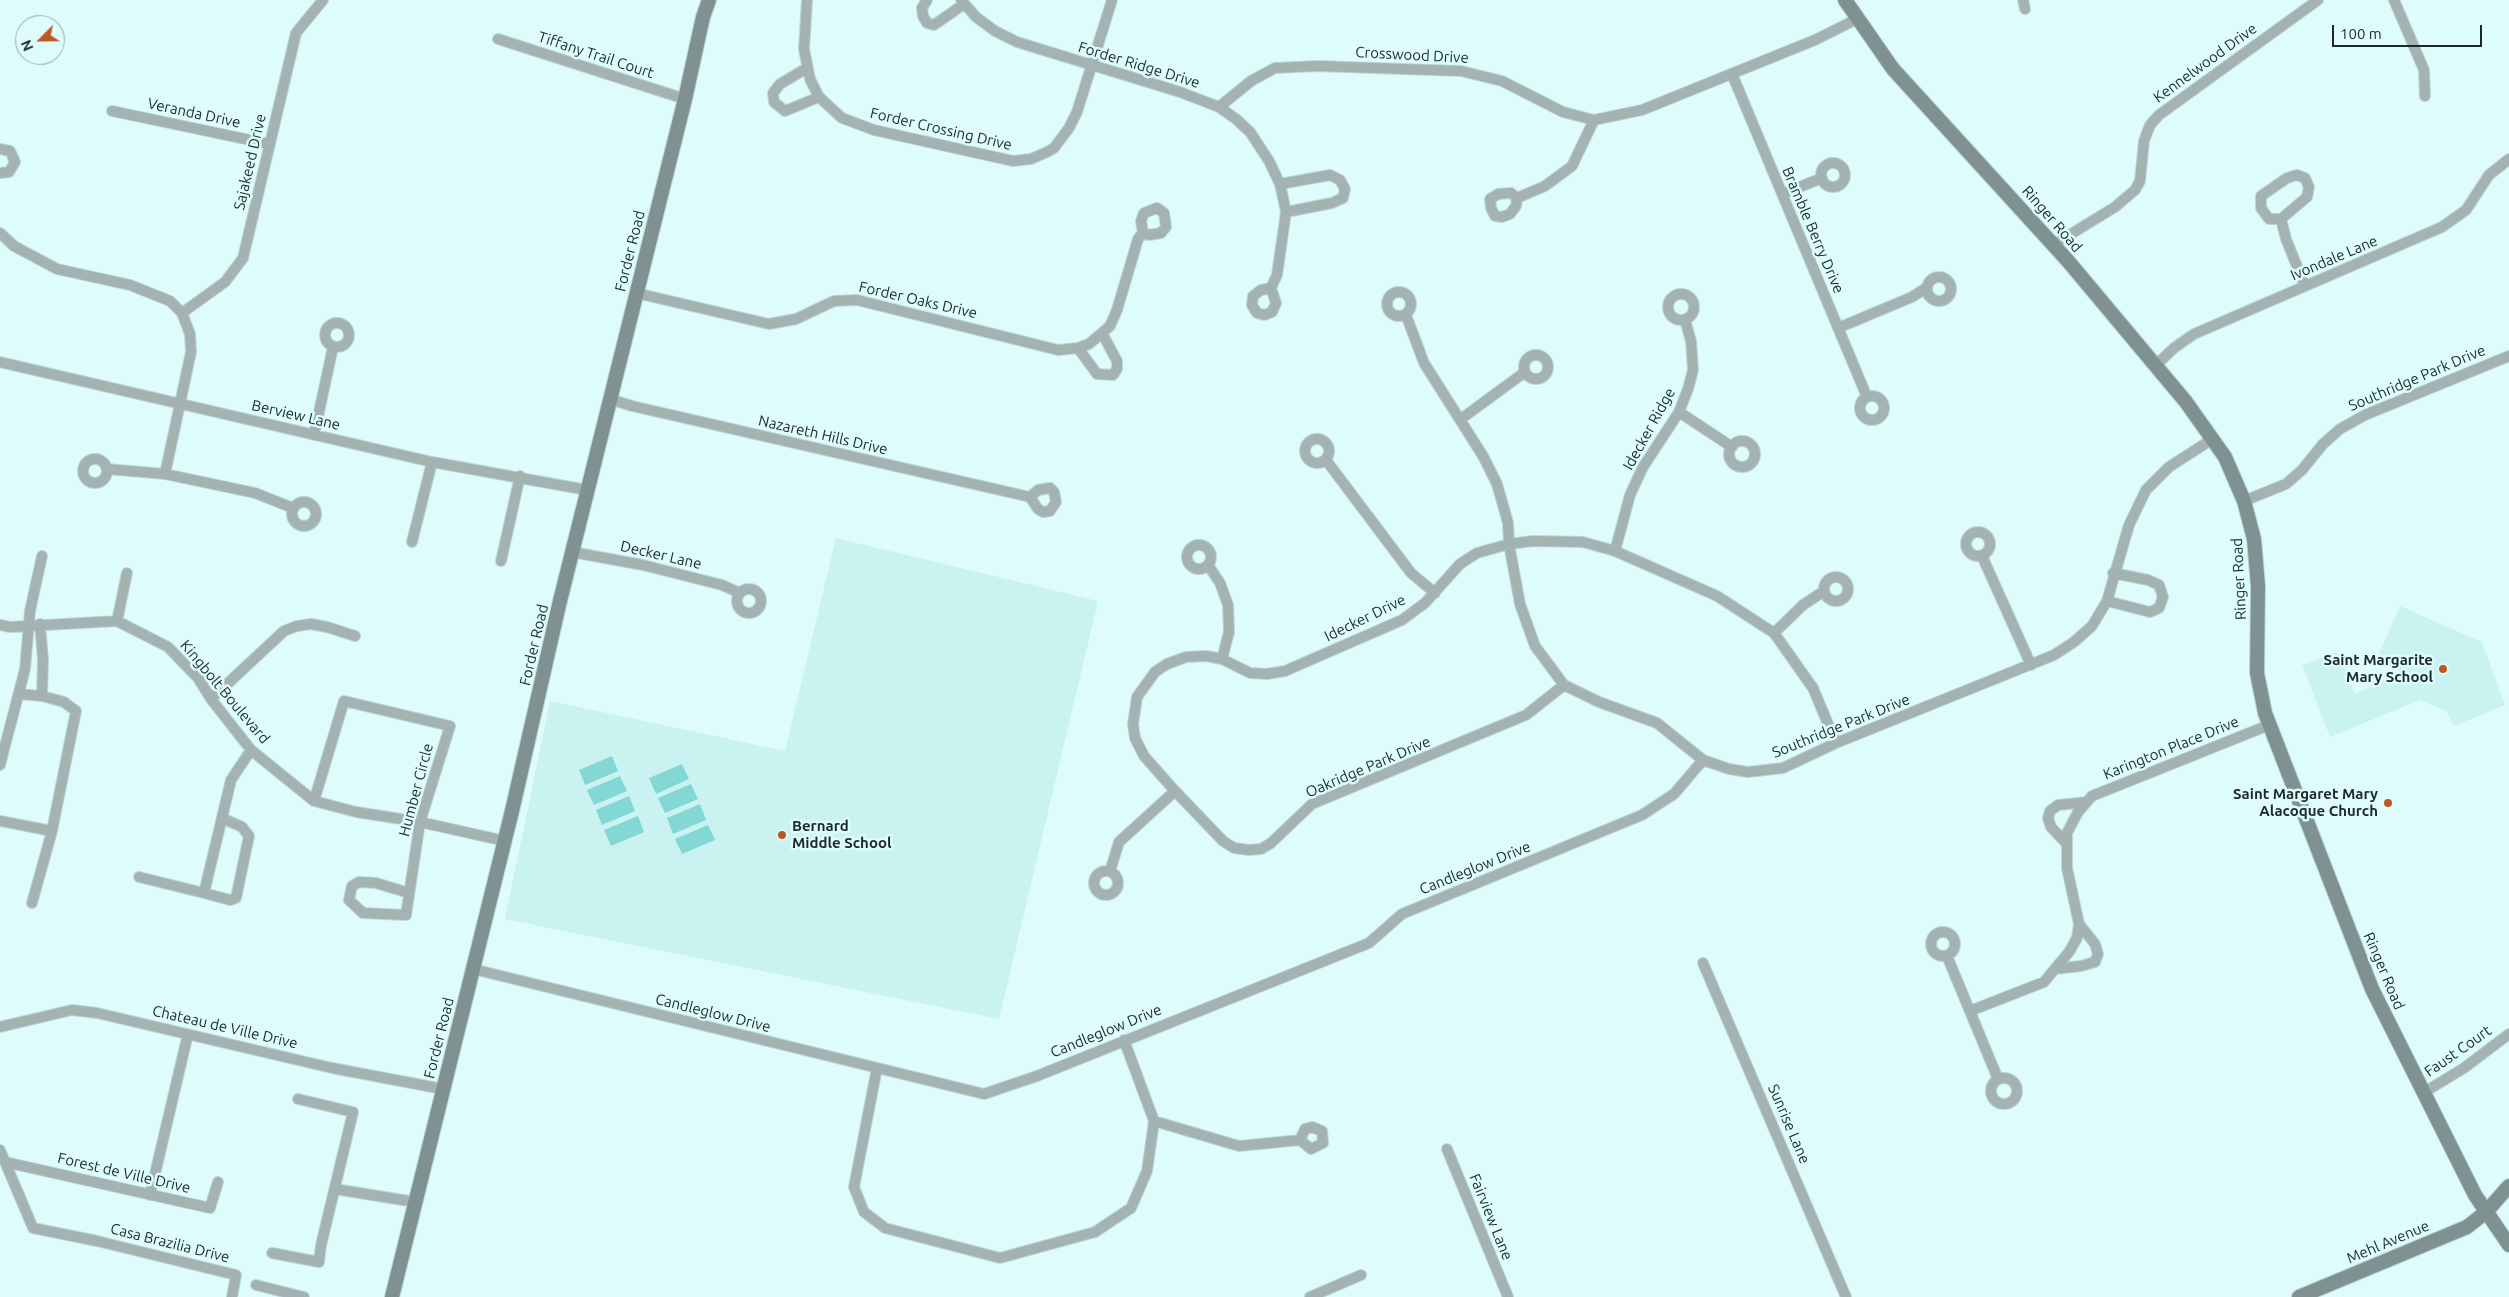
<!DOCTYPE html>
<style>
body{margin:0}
#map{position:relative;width:2509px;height:1297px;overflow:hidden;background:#defcfc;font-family:Ubuntu,sans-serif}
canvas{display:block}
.north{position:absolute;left:15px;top:15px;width:50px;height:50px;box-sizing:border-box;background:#defcfc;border:1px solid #91a8a7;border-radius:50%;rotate:247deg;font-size:14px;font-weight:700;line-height:20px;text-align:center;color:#1d2928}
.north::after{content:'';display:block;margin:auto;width:18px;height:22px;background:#bc5825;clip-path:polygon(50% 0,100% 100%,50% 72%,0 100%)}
.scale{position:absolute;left:2332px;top:25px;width:150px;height:22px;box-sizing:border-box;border:2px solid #1d2928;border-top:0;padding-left:6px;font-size:15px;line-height:18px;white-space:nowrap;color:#1d2928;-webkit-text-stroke:4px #defcfc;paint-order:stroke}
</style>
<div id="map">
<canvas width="2509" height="1297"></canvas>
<div class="north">N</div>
<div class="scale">100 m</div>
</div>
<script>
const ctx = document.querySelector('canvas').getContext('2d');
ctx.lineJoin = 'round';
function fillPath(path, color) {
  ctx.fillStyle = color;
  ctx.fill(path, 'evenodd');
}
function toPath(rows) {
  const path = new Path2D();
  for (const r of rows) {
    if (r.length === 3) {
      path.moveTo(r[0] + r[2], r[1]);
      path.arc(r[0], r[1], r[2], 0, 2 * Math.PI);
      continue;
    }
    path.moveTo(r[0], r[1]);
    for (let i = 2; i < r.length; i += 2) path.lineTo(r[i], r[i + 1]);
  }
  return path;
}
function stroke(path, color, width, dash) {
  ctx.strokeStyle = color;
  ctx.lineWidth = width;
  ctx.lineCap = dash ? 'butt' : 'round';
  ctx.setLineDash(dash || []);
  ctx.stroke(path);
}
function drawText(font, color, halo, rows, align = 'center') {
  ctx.font = font + ' Ubuntu,sans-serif';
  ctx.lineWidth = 5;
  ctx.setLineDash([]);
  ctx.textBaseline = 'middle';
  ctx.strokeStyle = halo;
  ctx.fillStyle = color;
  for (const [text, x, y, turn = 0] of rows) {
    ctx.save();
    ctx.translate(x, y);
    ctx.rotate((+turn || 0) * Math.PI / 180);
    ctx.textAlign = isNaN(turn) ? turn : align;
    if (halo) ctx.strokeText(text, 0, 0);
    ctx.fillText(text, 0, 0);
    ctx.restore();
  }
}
const built = toPath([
 [836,538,1098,601,999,1019,505,919,550,701,785,751],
 [2400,606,2482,642,2505,705,2454,726,2446,711,2420,700,2330,737,2302,665,2337,652,2355,694,2401,672,2376,661]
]);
const green = toPath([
 [612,756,618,771,585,785,579,770],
 [682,764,689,779,656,794,649,778],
 [620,776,627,791,594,805,587,790],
 [691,784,698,799,665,813,658,798],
 [629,796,635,811,602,825,596,810],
 [700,804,706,820,673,834,667,818],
 [638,816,644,832,611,846,604,830],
 [708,825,715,840,682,854,675,839]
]);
const street = toPath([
 [807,0,804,49,810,79,819,97,842,118,874,130,1013,161,1031,159,1047,152,1054,148,1069,128,1077,112,1112,0],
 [927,0,922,8,923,16,927,23,934,25,964,4],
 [961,0,976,17,995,31,1017,42,1180,92,1219,107,1236,119,1250,132,1269,161,1280,184,1286,212,1277,275,1271,288,1276,303,1272,312,1264,315,1257,313,1252,305,1253,296,1261,290,1271,288],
 [2023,0,2025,9],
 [2394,0,2424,70,2425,96],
 [498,39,685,99],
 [807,68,780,84,773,93,774,102,785,111,819,97],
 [1732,74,1867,397],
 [1219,107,1251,81,1275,68,1317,66,1461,71,1502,81,1563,112,1594,120,1642,110,1815,40,1857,19],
 [112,111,269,144],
 [0,149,10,151,15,162,9,172,0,173],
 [1833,175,12],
 [1280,184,1330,175,1340,180,1345,189,1343,198,1332,203,1286,212],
 [1782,194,1822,178],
 [1517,198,1516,206,1510,214,1502,217,1495,216,1491,208,1490,199,1498,194,1511,193,1517,198,1545,186,1572,166,1594,120],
 [2281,219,2307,197,2309,187,2305,178,2297,175,2287,178,2261,196,2261,208,2269,219,2281,219,2286,239,2305,286],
 [0,233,14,246,57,269,130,285,170,301,182,313,190,334,191,352,165,474],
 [2053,245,2115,207,2135,190,2140,181,2144,141,2150,125,2159,115,2318,0],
 [1939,289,12],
 [1399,304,12],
 [636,293,769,324,796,319,834,301,857,300,1058,350,1078,348,1089,344,1110,326,1117,310,1138,239,1143,233,1149,235,1161,233,1166,227,1164,213,1157,208,1144,213,1141,221,1143,233],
 [1681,307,13],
 [182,313,225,282,243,258,296,33,323,0],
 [1406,315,1424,363,1483,456,1497,484,1508,523,1509,544,1520,604,1535,646,1564,685,1599,702,1657,723,1703,760,1729,769,1748,772,1783,768,1836,743,2054,655,2074,642,2092,626,2107,601,2129,525,2146,490,2169,467,2214,438],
 [337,335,12],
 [1838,328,1912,297,1926,288],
 [1078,348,1097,374,1113,375,1117,369,1117,361,1102,333],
 [1536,367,12],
 [0,362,432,462,587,490],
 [2155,366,2174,348,2194,334,2442,227,2466,210,2489,175,2509,159],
 [1872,408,12],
 [610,399,632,406,1030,497,1038,509,1043,512,1050,511,1056,502,1054,492,1050,488,1038,490,1030,497],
 [1679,412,1732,447],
 [1461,419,1525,372],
 [314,435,333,347],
 [1317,451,12],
 [1742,454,13],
 [95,471,12],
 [1326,460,1411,573,1435,593],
 [107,469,165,474,255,493,293,508],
 [2244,501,2286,484,2302,470,2323,444,2340,429,2365,415,2509,356],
 [304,514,12],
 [1978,544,12],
 [412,542,432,462],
 [1199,557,12],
 [1615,551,1630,495,1643,467,1679,412,1688,389,1693,370,1691,341,1685,320],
 [572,552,643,565,722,585,740,593],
 [1982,556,2031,665],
 [501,561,520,476],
 [1208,565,1220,583,1228,605,1229,632,1222,659],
 [1836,589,12],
 [749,601,12],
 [2107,601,2150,612,2159,608,2163,597,2159,585,2148,580,2113,573],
 [117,621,127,573],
 [40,624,43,660,42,696],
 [0,625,10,627,117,621,168,647,198,678,211,699,251,750,314,801,356,812,420,822,505,841],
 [1774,633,1803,605,1824,591],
 [1564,685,1526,715,1312,804,1271,843,1261,849,1249,850,1234,848,1223,841,1175,791,1144,756,1135,738,1133,724,1137,697,1155,672,1167,664,1186,657,1206,656,1222,659,1250,673,1267,674,1285,671,1402,620,1425,603,1460,564,1477,553,1509,544,1533,541,1583,542,1615,551,1717,596,1774,633,1813,688,1836,743],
 [19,694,42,696,64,702,76,711,52,831,32,903],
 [211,699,284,631,297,626,311,624,327,627,355,636],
 [0,765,25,669,30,611,42,556],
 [314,801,344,701,450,726,420,822,406,915,363,913,349,900,352,886,359,882,376,883,409,893],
 [0,821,52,831],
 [2066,843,2051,827,2048,818,2050,811,2058,805,2087,802],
 [1106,883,12],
 [1110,871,1119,842,1175,791],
 [139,877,204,893,231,780,251,750],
 [204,893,230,900,236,898,249,836,242,827,222,818],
 [1943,944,12],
 [1947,956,1998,1079],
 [1703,963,1846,1297],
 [473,969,984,1094,1037,1076,1369,943,1402,914,1642,815,1674,794,1703,760],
 [2055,969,2081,966,2095,962,2098,954,2095,944,2079,924],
 [1970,1011,2044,982,2069,952,2077,938,2079,924,2067,868,2067,833,2078,812,2092,796,2269,725],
 [0,1027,72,1010,97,1013,332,1068,443,1089],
 [877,1068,854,1187,864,1212,885,1228,1000,1258,1095,1232,1131,1208,1147,1171,1154,1121,1124,1040],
 [2004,1091,13],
 [2423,1093,2464,1068,2509,1034],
 [1154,1121,1239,1146,1300,1140,1311,1149,1323,1143,1322,1131,1312,1127,1305,1129,1300,1140],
 [1447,1149,1508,1297],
 [0,1150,33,1228,97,1241,236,1275,232,1297],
 [5,1162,210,1208,218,1182],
 [335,1189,415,1202],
 [150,1195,188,1034],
 [272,1253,319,1262,321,1245,353,1112,298,1099],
 [256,1285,304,1297],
 [1310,1297,1361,1275]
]);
const secondary = toPath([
 [1845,0,1893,69,2068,261,2186,402,2225,457,2244,501,2254,539,2258,586,2257,673,2265,713,2372,989,2475,1195,2509,1245],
 [392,1297,512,811,559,605,685,99,703,17,709,0],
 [2299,1297,2467,1227,2486,1212,2509,1186]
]);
const markers = [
 [2443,669,5,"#bc5825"],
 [2388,803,5,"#bc5825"],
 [782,835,5,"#bc5825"]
];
const streetNames = [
 ["Tiffany Trail Court",596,55,18],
 ["Crosswood Drive",1412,55,3],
 ["Kennelwood Drive",2205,63,-36],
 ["Forder Ridge Drive",1139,65,17],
 ["Veranda Drive",194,113,12],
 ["Forder Crossing Drive",941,129,13],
 ["Sajakeed Drive",250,162,-77],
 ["Ringer Road",2052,219,49],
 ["Bramble Berry Drive",1813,230,67],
 ["Forder Road",630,251,-76],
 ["Ivondale Lane",2334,258,-23],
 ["Forder Oaks Drive",918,300,13],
 ["Southridge Park Drive",2417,378,-23],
 ["Berview Lane",296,415,13],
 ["Idecker Ridge",1649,429,-61],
 ["Nazareth Hills Drive",823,435,13],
 ["Decker Lane",661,555,13],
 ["Ringer Road",2239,579,-93],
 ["Idecker Drive",1365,618,-26],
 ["Forder Road",534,645,-77],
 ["Kingbolt Boulevard",225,692,50],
 ["Southridge Park Drive",1841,726,-22],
 ["Karington Place Drive",2171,748,-22],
 ["Oakridge Park Drive",1368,767,-23],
 ["Humber Circle",416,790,-75],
 ["Candleglow Drive",1475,868,-22],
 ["Ringer Road",2384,971,67],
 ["Candleglow Drive",713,1013,14],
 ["Chateau de Ville Drive",225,1027,13],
 ["Candleglow Drive",1106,1031,-22],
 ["Forder Road",439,1038,-76],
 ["Faust Court",2458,1051,-35],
 ["Sunrise Lane",1789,1124,67],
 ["Forest de Ville Drive",124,1173,13],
 ["Fairview Lane",1491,1217,68],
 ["Mehl Avenue",2388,1242,-23],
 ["Casa Brazilia Drive",170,1243,14]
];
const poiNames = [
 ["Saint Margarite",2433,660],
 ["Mary School",2433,677],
 ["Saint Margaret Mary",2378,794],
 ["Alacoque Church",2378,811],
 ["Bernard",792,826,"left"],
 ["Middle School",792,843,"left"]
];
fillPath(built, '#caf2f1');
fillPath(green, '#83d7d5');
stroke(street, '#bbd6d6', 12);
stroke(secondary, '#bbd6d6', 16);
stroke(street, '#a5b2b2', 10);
stroke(secondary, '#7f9191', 14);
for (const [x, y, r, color] of markers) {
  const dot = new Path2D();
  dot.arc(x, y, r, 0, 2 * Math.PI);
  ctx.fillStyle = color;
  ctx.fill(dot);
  stroke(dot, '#defcfc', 2);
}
drawText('15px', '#1d2928', '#defcfc', streetNames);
drawText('bold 15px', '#1d2928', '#defcfc', poiNames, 'right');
</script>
